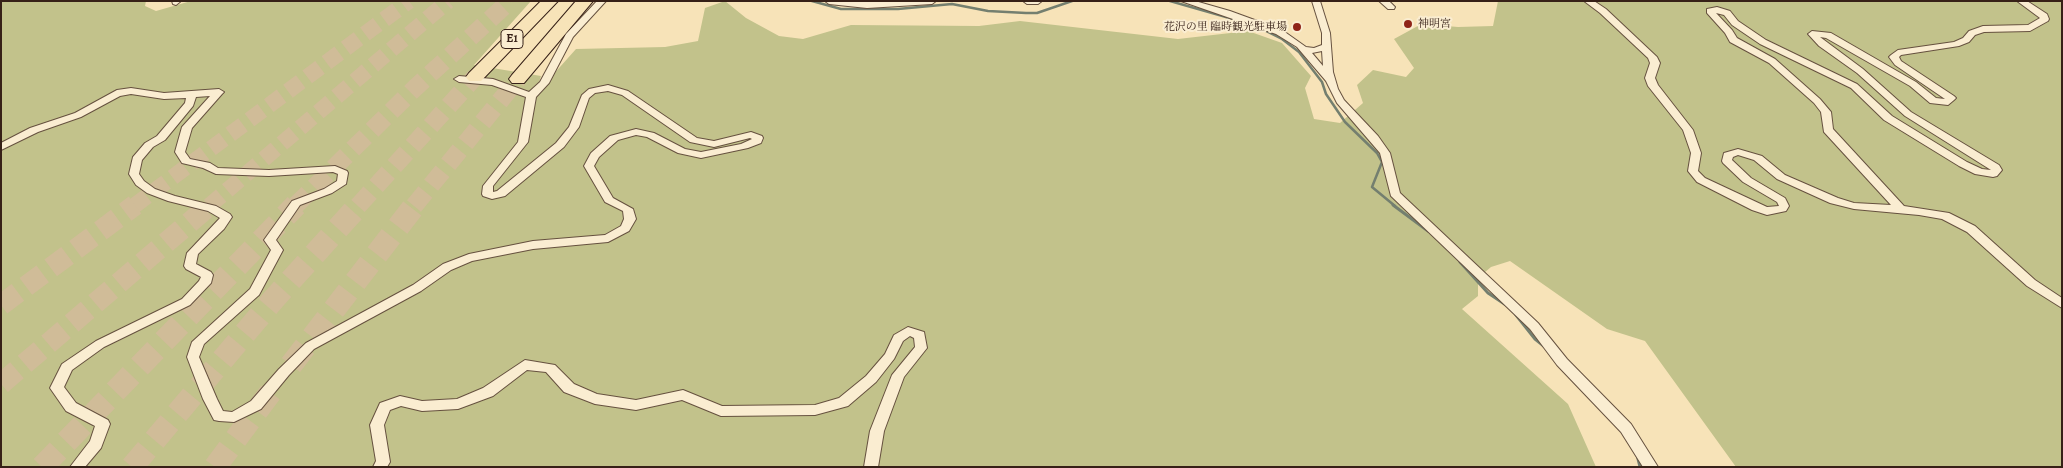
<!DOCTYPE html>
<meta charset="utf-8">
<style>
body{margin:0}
#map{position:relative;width:2063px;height:468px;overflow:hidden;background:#f7e3b8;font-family:Alegreya,serif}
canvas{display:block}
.frame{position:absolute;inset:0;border:2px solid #362017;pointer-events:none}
</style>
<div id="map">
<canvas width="2063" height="468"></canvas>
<div class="frame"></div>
</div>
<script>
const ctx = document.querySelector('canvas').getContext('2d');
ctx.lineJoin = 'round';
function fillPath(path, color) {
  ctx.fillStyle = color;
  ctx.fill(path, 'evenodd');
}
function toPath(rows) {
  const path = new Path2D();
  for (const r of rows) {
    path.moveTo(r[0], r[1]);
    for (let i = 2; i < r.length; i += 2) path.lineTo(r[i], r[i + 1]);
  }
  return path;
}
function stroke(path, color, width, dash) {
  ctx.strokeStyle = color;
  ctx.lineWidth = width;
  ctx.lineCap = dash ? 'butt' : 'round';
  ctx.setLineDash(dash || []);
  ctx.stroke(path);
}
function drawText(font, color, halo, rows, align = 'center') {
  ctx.font = font + ' Alegreya,"Noto Serif JP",serif';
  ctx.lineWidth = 4;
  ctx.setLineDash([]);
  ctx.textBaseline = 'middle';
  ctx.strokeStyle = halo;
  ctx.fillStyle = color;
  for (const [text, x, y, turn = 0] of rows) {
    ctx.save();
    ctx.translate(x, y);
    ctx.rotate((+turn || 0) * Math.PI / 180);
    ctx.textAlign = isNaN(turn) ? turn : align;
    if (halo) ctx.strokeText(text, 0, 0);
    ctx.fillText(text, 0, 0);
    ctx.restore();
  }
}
const green = toPath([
 [1,1,146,1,145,6,156,11,191,1,531,1,474,65,541,76,535,95,576,49,665,47,698,41,705,8,725,1,746,18,779,36,803,39,851,25,979,26,1020,21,1178,39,1248,31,1282,43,1311,76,1305,88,1314,119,1340,123,1363,103,1357,85,1373,70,1406,77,1414,68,1394,39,1427,21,1434,25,1458,27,1493,26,1498,1,2062,1,2062,467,1736,467,1645,341,1607,329,1510,261,1491,267,1478,278,1478,296,1462,309,1568,404,1596,467,1,467]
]);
const streamFar1 = toPath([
 [812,1,841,9,898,9,952,4,988,11,1026,13,1037,13,1072,1],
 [1170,1,1233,19],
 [1260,28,1282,39,1299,52,1322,82,1326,94,1345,122,1377,153,1382,162,1372,187,1395,206]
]);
const stream = toPath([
 [1393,205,1428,231],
 [1460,262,1488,293,1506,305],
 [1516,315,1535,339,1545,347],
 [1637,455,1640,467]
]);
const trunkTunnelFar1 = toPath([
 [134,206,409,1],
 [209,206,448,1]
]);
const trunkTunnel = toPath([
 [1,305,135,205],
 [1,384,210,205]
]);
const motorwayTunnelFar1 = toPath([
 [295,206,416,87,510,1],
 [358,206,475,77],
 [414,206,518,79]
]);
const motorwayTunnel = toPath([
 [291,365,415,205],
 [42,467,296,205],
 [132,467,273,300,359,205],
 [215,467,273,389]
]);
const minor = toPath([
 [172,1,181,1,176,5,173,4,172,1],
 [597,1,606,1,573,37,549,83,536,97,528,142,493,186,493,192,497,191,556,143,569,127,582,95,589,89,608,85,628,91,697,138,714,141,751,132,762,136,763,138,761,143,748,148,701,158,678,153,647,137,636,135,618,140,599,157,594,166,613,198,633,209,636,219,629,231,608,242,533,249,472,261,451,270,421,291,314,349,289,375,261,409,234,422,219,421,214,420,203,399,187,357,192,342,250,289,271,250,264,240,292,201,324,189,337,181,338,174,333,172,269,176,216,174,203,168,182,163,175,152,182,127,210,96,196,97,193,106,165,140,153,147,142,160,139,174,144,181,155,189,175,196,216,206,230,214,232,217,224,229,198,254,196,264,211,272,213,275,211,283,190,305,104,347,72,370,64,387,76,403,108,420,110,424,101,448,85,467,70,467,90,441,95,426,66,411,50,388,62,364,96,341,182,299,199,281,201,277,186,269,184,266,187,253,220,218,208,211,168,201,147,193,136,185,129,174,133,157,145,143,157,136,185,103,186,98,164,99,131,94,120,96,81,117,38,132,1,150,1,143,30,128,75,113,117,90,131,88,164,93,219,89,224,92,222,94,192,128,185,152,190,159,210,163,218,168,269,170,335,166,347,171,348,173,346,184,332,193,300,205,276,240,283,250,259,295,204,344,199,357,217,399,223,411,232,412,251,401,279,369,306,343,413,285,443,264,469,254,533,241,605,235,621,226,624,219,623,211,605,202,584,166,591,153,610,136,636,129,654,133,685,149,701,152,741,144,752,139,750,138,714,147,690,142,622,95,608,91,595,93,589,98,579,127,564,147,505,196,492,199,483,196,482,194,483,186,518,142,526,97,492,85,459,82,454,79,459,76,493,79,529,92,540,82,566,34,597,1],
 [825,1,867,2,936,1,932,4,867,8,829,4,825,1],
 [1023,1,1042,1,1038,4,1027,4,1023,1],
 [1181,1,1195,1,1230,11,1282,30,1306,47,1314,48,1322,45,1322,33,1312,1,1320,1,1330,33,1333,72,1338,89,1344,100,1378,136,1390,153,1400,193,1538,323,1567,359,1631,424,1658,467,1643,467,1621,432,1557,365,1530,329,1391,196,1380,153,1337,103,1326,81,1297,47,1276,34,1181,1],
 [1322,51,1323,66,1312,53,1322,51],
 [1379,1,1389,1,1395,7,1394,9,1388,9,1379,1],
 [1584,1,1594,1,1606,9,1657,57,1660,63,1655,78,1658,85,1693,130,1701,153,1698,171,1705,178,1767,207,1779,206,1777,202,1743,182,1723,163,1722,161,1724,153,1738,149,1762,156,1785,175,1838,198,1854,203,1891,205,1824,132,1821,112,1814,103,1769,63,1730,42,1725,33,1707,13,1707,9,1717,7,1730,11,1738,21,1766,40,1857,84,1892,116,1967,162,1982,169,1991,170,1905,116,1857,73,1819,46,1808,34,1812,31,1831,33,1916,82,1936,98,1945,99,1895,65,1889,57,1891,55,1898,50,1954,42,1963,38,1969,31,1983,26,2028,25,2040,18,2017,1,2027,1,2047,14,2049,19,2048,21,2030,31,1984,32,1975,35,1969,42,1959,46,1901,55,1899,57,1901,61,1954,96,1956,98,1954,100,1948,105,1930,103,1910,86,1826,38,1820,37,1863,69,1911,112,1999,165,2002,170,1997,176,1993,177,1975,174,1959,166,1884,120,1851,88,1760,44,1732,25,1724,15,1716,13,1732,30,1737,38,1775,59,1820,99,1831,112,1833,129,1904,206,1949,213,1975,226,2035,280,2062,298,2062,308,2027,286,1967,232,1942,219,1919,215,1854,209,1830,203,1777,179,1754,160,1738,155,1733,157,1732,160,1751,178,1785,198,1789,206,1786,211,1767,215,1752,210,1697,182,1688,171,1691,153,1683,130,1648,86,1645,78,1650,63,1648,58,1600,13,1584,1],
 [908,327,924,332,927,348,904,377,884,431,878,467,864,467,870,431,892,375,915,347,914,338,910,336,903,341,894,359,876,382,848,406,815,415,721,416,682,400,636,410,595,404,564,392,546,372,527,370,493,396,458,409,422,411,401,406,390,410,384,425,390,462,387,467,373,467,376,461,370,425,380,403,400,396,422,401,457,399,483,388,525,360,555,365,574,384,597,394,636,400,683,390,722,406,815,405,839,398,866,376,885,354,894,335,908,327]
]);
const motorway = toPath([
 [541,1,558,1,481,81,469,81,466,77,469,73,541,1],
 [576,1,593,1,524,83,512,83,509,79,512,75,576,1]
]);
const markers = [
 [1408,24,5,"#8f2418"],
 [1297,27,5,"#8f2418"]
];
const farPoinames = [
 ["神明宮",1418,24],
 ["花沢の里 臨時観光駐車場",1287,27,"right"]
];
const shields = [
 [512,39,22]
];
const shieldNames = [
 ["E1",512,39]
];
fillPath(green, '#c2c28b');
stroke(streamFar1, '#747f6f', 2.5);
stroke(stream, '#747f6f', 3);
stroke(trunkTunnelFar1, '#d0bc98', 16, [16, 8]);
stroke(trunkTunnel, '#d0bc98', 21, [21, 10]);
stroke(motorwayTunnelFar1, '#d0bc98', 18, [18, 9]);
stroke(motorwayTunnel, '#d0bc98', 23, [23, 12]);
stroke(minor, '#66513f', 2);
stroke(motorway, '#362017', 2);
fillPath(minor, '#faedd1');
fillPath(motorway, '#f7e3b8');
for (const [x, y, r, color] of markers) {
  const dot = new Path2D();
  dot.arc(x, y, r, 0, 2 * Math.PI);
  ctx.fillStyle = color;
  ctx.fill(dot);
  stroke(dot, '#faedd1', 2);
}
drawText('11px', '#362017', '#faedd1', farPoinames, 'left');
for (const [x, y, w] of shields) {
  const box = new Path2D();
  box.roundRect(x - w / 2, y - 9.5, w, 19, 4);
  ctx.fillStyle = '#faedd1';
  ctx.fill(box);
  stroke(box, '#362017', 1);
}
drawText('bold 12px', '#362017', null, shieldNames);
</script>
